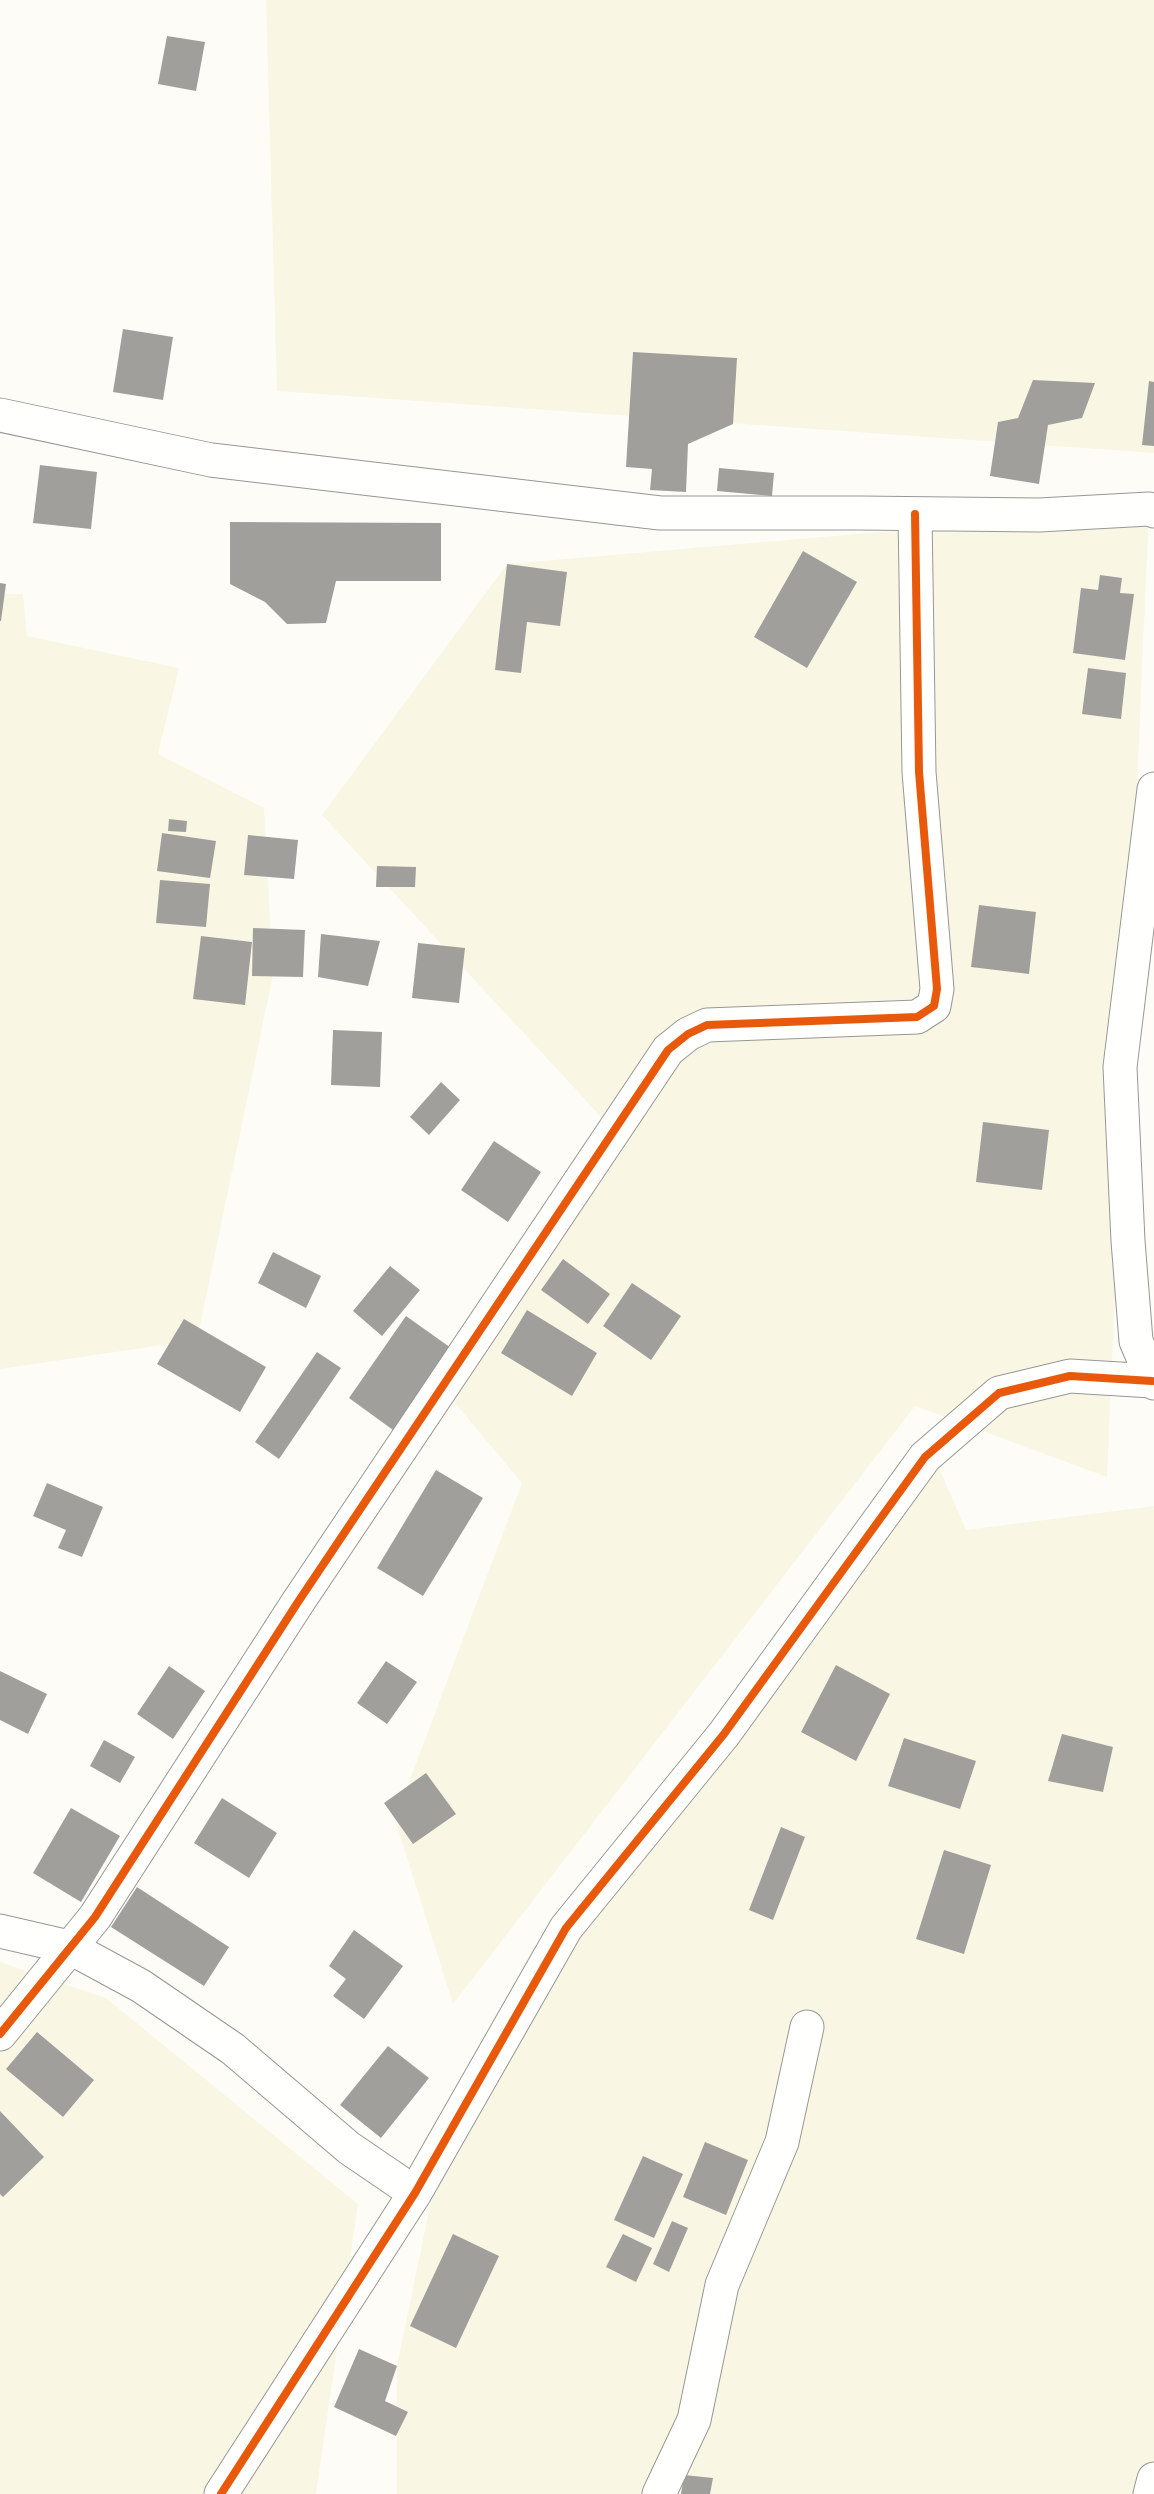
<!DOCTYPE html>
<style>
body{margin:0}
canvas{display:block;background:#fdfcf7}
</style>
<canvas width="1154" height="2494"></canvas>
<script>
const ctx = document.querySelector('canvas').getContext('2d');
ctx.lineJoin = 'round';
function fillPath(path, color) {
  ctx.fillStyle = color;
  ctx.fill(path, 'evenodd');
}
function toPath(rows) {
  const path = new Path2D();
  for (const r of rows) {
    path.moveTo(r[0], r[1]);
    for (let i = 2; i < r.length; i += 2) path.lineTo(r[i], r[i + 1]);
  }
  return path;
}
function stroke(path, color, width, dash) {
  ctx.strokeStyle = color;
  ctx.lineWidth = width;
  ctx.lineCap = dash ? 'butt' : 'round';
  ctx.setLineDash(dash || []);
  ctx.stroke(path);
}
const farmland = toPath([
 [266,0,1154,0,1154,453,277,391],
 [1149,509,1107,1477,915,1406,453,2004,395,1819,522,1483,450,1397,615,1132,322,815,507,564],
 [0,594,23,594,27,636,179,668,158,754,264,808,273,975,197,1340,0,1369],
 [939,1468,966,1530,1154,1506,1154,2494,397,2494,397,2366,437,2172,572,1943],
 [0,1962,106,1998,358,2204,316,2494,0,2494]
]);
const building = toPath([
 [167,36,205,42,196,91,158,84],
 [123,329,173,337,163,400,113,392],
 [633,352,737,358,733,424,688,444,686,492,650,490,652,469,626,467],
 [1033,380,1095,383,1082,418,1048,425,1039,484,990,476,998,422,1018,418],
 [1149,381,1154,382,1154,446,1142,445],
 [40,465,97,472,91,529,33,523],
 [719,468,774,473,772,496,717,491],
 [230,522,441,523,441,581,336,581,326,623,287,624,265,602,230,584],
 [803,551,857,582,807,668,754,637],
 [507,564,567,572,560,626,527,622,521,673,495,670],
 [1100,575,1122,578,1120,593,1134,594,1125,660,1073,653,1081,588,1098,590],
 [0,583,6,584,1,621,0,621],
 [1088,668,1126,673,1121,719,1082,714],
 [169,819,187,821,186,832,168,831],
 [162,833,216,841,210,878,157,871],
 [248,835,298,840,294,879,244,875],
 [377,866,416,867,415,887,376,887],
 [160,880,210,884,206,927,156,923],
 [979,905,1036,912,1029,974,971,967],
 [253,928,305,930,303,977,252,976],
 [321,934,380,941,368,986,318,977],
 [201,936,252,942,245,1005,193,999],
 [418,943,465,948,459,1003,412,998],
 [333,1030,382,1032,380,1087,331,1085],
 [441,1082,460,1100,429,1135,410,1117],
 [983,1122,1049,1130,1042,1190,976,1182],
 [494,1141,541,1172,508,1222,461,1190],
 [273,1252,321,1276,306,1308,258,1283],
 [563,1259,610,1294,588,1324,541,1290],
 [390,1266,420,1290,382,1336,353,1311],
 [632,1283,681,1316,651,1360,603,1326],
 [527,1310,597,1353,572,1396,501,1353],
 [406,1316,451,1348,393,1430,349,1398],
 [184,1319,266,1367,240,1412,157,1364],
 [317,1352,341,1368,279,1459,255,1442],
 [436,1470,483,1498,423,1596,377,1568],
 [47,1483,103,1507,82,1557,58,1548,66,1530,33,1516],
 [386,1661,417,1682,387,1724,357,1703],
 [836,1665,890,1694,856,1761,801,1732],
 [169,1666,205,1691,173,1739,137,1714],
 [0,1671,47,1694,28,1734,0,1720],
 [1062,1734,1113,1747,1103,1792,1048,1781],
 [904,1738,976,1761,960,1809,888,1786],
 [104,1740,135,1757,120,1783,90,1766],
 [426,1773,456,1814,413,1844,384,1803],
 [222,1798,277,1833,249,1878,194,1843],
 [71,1808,120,1836,81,1902,33,1873],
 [781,1827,805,1837,773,1920,749,1910],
 [944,1850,991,1865,964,1954,916,1939],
 [137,1887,229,1947,204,1986,111,1927],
 [354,1930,403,1966,364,2019,333,1996,346,1979,329,1966],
 [37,2032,94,2080,63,2117,6,2069],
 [388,2046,429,2078,381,2138,340,2105],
 [0,2111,44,2157,3,2197,0,2194],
 [705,2142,748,2160,726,2215,683,2197],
 [643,2156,683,2174,654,2238,614,2220],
 [672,2221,688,2228,669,2272,653,2264],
 [453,2234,499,2256,456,2348,410,2326],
 [623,2234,652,2248,636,2282,606,2267],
 [359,2349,397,2366,385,2401,408,2412,396,2436,334,2407],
 [684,2475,713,2478,710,2494,681,2494]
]);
const street = toPath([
 [0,415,211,460,660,513,860,513,1039,515,1149,509,1154,511],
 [1154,789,1120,1067,1128,1241,1136,1341,1154,1383],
 [0,1931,69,1947,141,1986,233,2049,349,2148,415,2193],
 [0,2034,95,1917,298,1602,668,1050,688,1034,707,1025,917,1017,934,1006,937,989,919,772,915,514],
 [221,2494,415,2193,566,1928,724,1734,925,1457,999,1393,1070,1376,1152,1381],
 [659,2494,694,2420,722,2285,782,2142,807,2027],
 [1150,2494,1154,2479]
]);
const cycleway = toPath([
 [0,2034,95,1917,298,1602,668,1050,688,1034,707,1025,917,1017,934,1006,937,989,919,772,915,514],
 [221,2494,415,2193,566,1928,724,1734,925,1457,999,1393,1070,1376,1152,1381]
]);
fillPath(farmland, '#f9f7e4');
fillPath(building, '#a19f9c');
stroke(street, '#979795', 35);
stroke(street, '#fffffe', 33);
stroke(cycleway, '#e8590c', 8);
</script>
